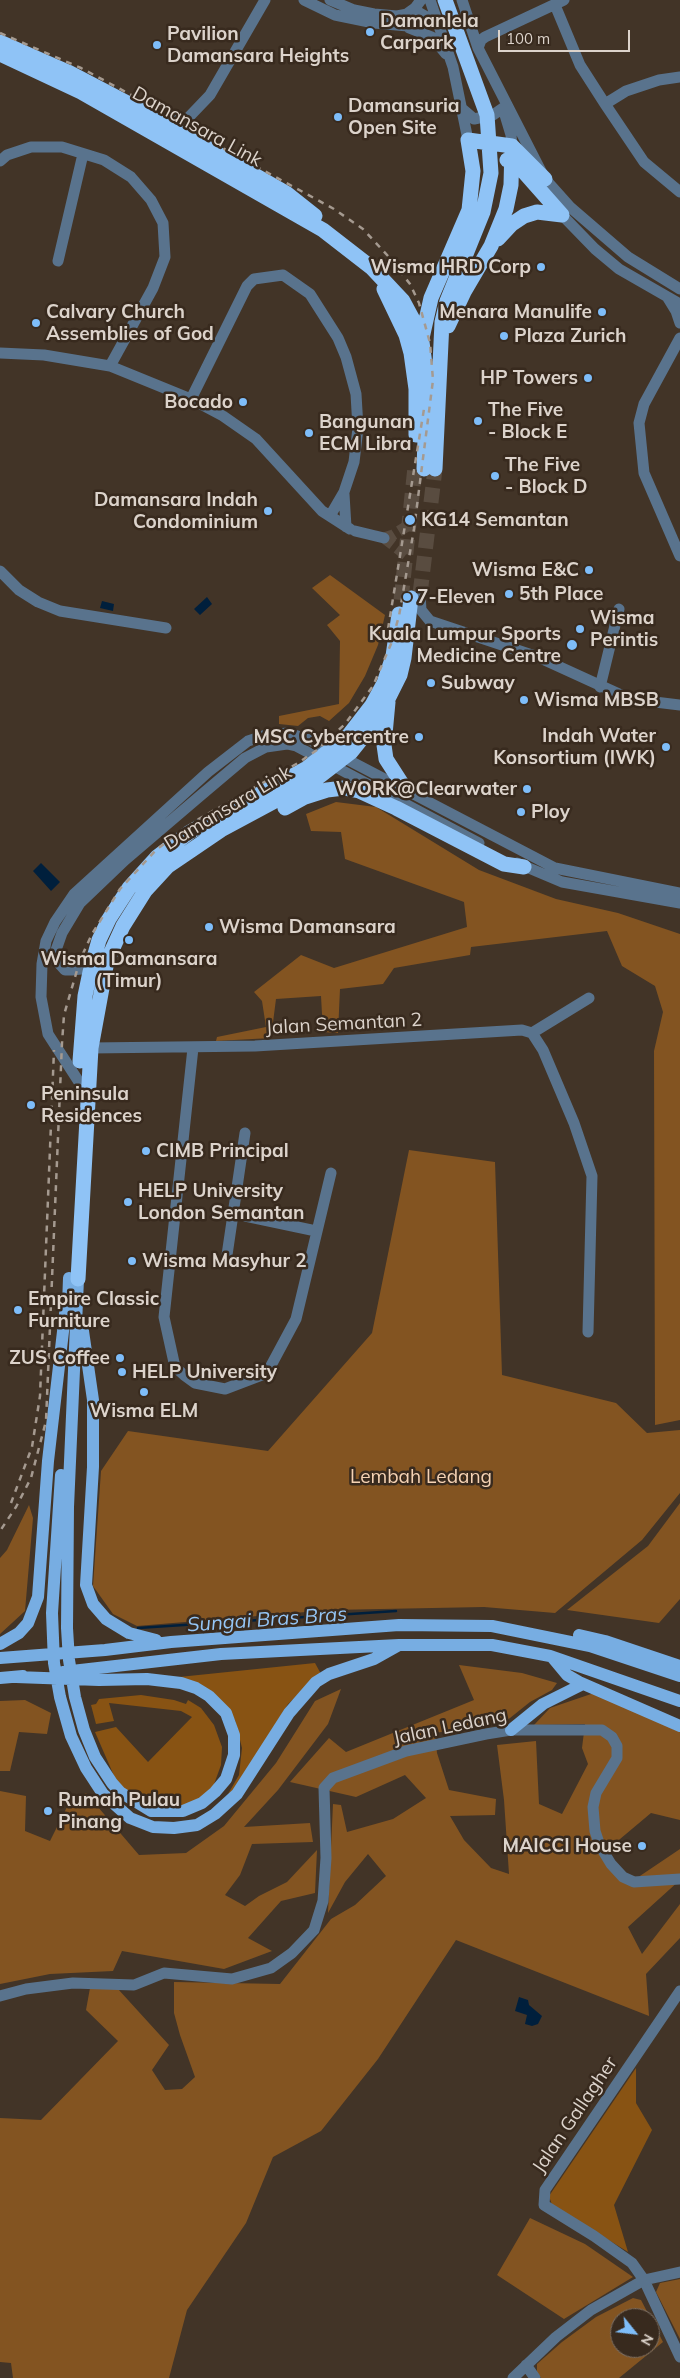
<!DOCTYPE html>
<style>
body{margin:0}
#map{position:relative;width:680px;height:2378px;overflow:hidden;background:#423427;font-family:Mulish,sans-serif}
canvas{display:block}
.north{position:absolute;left:610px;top:2308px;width:50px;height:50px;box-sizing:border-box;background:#382a1e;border:1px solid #7a6e63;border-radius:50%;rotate:119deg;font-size:14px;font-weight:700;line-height:20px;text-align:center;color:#dcd3cb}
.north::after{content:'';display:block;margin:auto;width:18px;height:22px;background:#7ebdf9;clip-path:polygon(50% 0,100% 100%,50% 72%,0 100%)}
.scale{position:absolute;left:498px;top:30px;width:132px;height:22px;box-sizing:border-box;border:2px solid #dcd3cb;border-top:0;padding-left:6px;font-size:15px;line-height:18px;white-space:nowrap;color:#dcd3cb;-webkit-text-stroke:4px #382a1e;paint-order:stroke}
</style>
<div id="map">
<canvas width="680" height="2378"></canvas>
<div class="north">N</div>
<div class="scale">100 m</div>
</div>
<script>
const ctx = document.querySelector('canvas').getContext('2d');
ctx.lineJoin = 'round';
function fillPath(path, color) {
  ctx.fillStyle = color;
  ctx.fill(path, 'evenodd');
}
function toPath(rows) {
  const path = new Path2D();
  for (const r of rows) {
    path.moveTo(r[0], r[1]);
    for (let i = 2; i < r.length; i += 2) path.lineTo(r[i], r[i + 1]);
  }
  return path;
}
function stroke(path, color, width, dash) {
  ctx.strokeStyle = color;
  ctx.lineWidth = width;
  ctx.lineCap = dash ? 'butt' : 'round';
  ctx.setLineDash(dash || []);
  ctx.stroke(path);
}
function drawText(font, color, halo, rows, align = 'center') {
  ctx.font = font + ' Mulish,sans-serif';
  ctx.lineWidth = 5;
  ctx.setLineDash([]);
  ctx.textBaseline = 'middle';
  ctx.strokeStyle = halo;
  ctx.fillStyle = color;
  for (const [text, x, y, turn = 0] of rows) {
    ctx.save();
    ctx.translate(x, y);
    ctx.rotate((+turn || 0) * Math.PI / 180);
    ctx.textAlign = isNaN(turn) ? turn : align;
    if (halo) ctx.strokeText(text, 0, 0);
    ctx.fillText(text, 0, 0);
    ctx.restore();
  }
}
const green = toPath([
 [315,1663,321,1674,288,1704,236,1788,228,1794,239,1775,242,1748,235,1720,179,1677],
 [141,1695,174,1700,186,1704,188,1700,201,1708,214,1725,222,1747,221,1765,213,1787,199,1802,159,1813,118,1785,95,1732,116,1727,148,1762,192,1717,181,1711,109,1703,114,1721,96,1724,91,1705,96,1704,99,1699],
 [636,2068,636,2103,652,2130,614,2205,628,2252,552,2205,549,2196]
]);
const forest = toPath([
 [330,575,385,615,378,645,365,676,349,703,329,721,320,716,308,718,298,726,279,724,279,716,339,704,340,641,327,625,340,615,312,588],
 [336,802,376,807,479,870,556,899,618,913,680,934,680,1420,655,1425,654,1051,663,1012,655,986,622,966,607,931,471,947,470,955,394,968,383,984,340,989,338,1033,323,1032,321,996,276,999,271,1038,216,1041,217,1037,266,1027,262,1001,254,992,301,955,334,968,467,927,464,902,345,859,341,832,311,831,306,814],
 [409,1150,495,1162,502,1375,616,1403,647,1433,680,1430,680,1493,642,1540,555,1613,484,1607,330,1610,137,1626,113,1614,93,1586,101,1471,128,1431,268,1451,372,1333],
 [680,1503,680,1599,659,1623,567,1610,648,1546],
 [29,1505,33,1518,25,1611,0,1634,0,1558,7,1550],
 [459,1665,522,1673,557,1683,552,1690,530,1702,505,1722,435,1733,437,1753,449,1790,496,1799,495,1815,450,1816,464,1840,491,1868,509,1874,504,1800,497,1745,536,1741,539,1804,562,1814,588,1764,582,1748,585,1724,534,1725,550,1708,594,1693,680,1732,680,1820,651,1813,601,1855,628,1884,680,1849,680,1880,628,1927,642,1954,680,1904,680,1938,646,1974,649,2016,456,1940,378,2059,321,2131,273,2157,246,2223,187,2310,169,2378,13,2378,11,2363,0,2362,0,2118,41,2120,118,2041,86,2010,90,1988,118,1989,169,2045,152,2070,165,2090,182,2089,195,2077,180,2035,174,2013,174,1982,280,1984,331,1919,355,1905,386,1876,368,1854,345,1882,328,1913,333,1804,341,1805,347,1832,393,1819,426,1798,405,1775,356,1797,290,1782,329,1738,346,1752,474,1700],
 [341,1689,328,1724,278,1790,244,1827,310,1823,313,1842,252,1844,240,1875,225,1895,245,1906,259,1896,287,1882,317,1850,315,1893,281,1901,248,1938,272,1951,224,1969,122,1951,113,1971,50,1974,0,1984,0,1791,26,1796,25,1831,50,1841,70,1801,86,1793,139,1855,186,1853,224,1826,276,1763,315,1701],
 [25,1700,51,1713,47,1734,19,1732,10,1771,0,1771,0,1701],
 [530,2218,585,2244,633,2277,564,2319,497,2275],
 [680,2279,680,2339,656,2292,660,2283],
 [633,2298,641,2300,663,2342,619,2378,541,2378,537,2373,537,2364,562,2342,596,2317],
 [620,2318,650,2318,650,2348,620,2348]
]);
const water = toPath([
 [207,597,212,604,200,615,194,609],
 [102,601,114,604,113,611,100,608],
 [41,863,60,882,51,891,33,871],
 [519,1997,528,2000,529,2005,542,2016,538,2024,532,2026,525,2024,527,2015,515,2011]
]);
const stream = toPath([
 [138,1628,396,1611]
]);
const minorTunnel = toPath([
 [384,538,393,535,409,525],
 [384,538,406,555]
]);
const highwayTunnel = toPath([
 [420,594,435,469],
 [401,600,415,467]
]);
const minor = toPath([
 [304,0,335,15,374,23,419,27,426,21,425,16,418,12,397,16,374,14,354,10,330,0],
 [430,0,453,67,468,140],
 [462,0,478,48,545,179,570,207,628,257,680,289],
 [555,5,580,65,605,104,644,162,680,192],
 [408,13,415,8,421,0],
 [409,28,432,37,446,54],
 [478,48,481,40,485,37,564,0],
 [605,104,626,91,659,80,680,77],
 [460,107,474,119,493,115,503,108],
 [505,115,511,135,512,146],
 [171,121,188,118,210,95,265,0],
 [0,161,7,155,31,147,62,147,104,160,131,177,151,200,163,223,165,257,153,288,110,366],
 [562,215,595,249,619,269,680,304],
 [58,261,83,154],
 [668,298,676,311,680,323],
 [680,338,644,404,639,423,644,473,680,556],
 [0,353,44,355,110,366,191,399,223,416,256,439,322,511,350,529],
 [191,399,247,286,254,279,283,275,310,294,338,338,346,357,356,394,358,428,354,462,344,492,330,516],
 [344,494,346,527],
 [355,531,384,538],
 [0,571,19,590,38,602,60,611,166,628],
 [420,594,421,610,430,621,538,657,630,699,680,705],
 [600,687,619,609],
 [517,863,562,882,680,903],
 [93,956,81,969,72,970,65,970,56,960,55,953,62,933,80,903,125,860,200,796,245,758,266,747,287,744,296,746,479,843],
 [532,1033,543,1050,574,1123,592,1176,588,1332],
 [91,1048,255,1046,522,1030,532,1033,589,998],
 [193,1048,164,1317,175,1367,184,1375,195,1383,225,1389,267,1373,296,1319,331,1173],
 [79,1082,48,1034,41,997,42,964,46,941,55,922,74,894,208,772,248,741,266,735,288,733,310,740,555,868,680,893],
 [245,1216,316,1231],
 [227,1255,245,1133],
 [680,1991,545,2190,544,2205,594,2236,632,2263,644,2280,680,2357],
 [0,1996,26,1989,73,1983,134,1985,164,1973,232,1979,271,1968,292,1953,314,1930,323,1901,326,1858,324,1788,333,1778,406,1751,486,1734,511,1730,602,1730,612,1737,617,1746,617,1758,596,1793,593,1807,595,1831,600,1846,611,1864,623,1877,634,1882,680,1879],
 [526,2365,535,2378],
 [513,2378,556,2337,591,2310,644,2280,680,2272]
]);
const major = toPath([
 [68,1305,69,1278],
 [82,1324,93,1400,93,1467,86,1585,93,1604,106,1619,129,1633,156,1640],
 [61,1475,52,1613,54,1663,60,1697,71,1736,86,1768,103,1794,130,1818,153,1827,174,1828,197,1825,215,1814,237,1794,289,1713,316,1682,329,1674,374,1659,399,1645],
 [579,1635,605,1641,680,1666],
 [0,1644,19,1633,28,1623,38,1597,48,1461,67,1297],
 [552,1657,567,1675,579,1682,680,1726],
 [0,1658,105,1650,171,1642,399,1625,492,1626,590,1646,680,1676],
 [63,1672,221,1654,399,1645,492,1645,550,1656,680,1701],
 [16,1677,99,1680,147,1679,181,1683,196,1688,209,1696,226,1713,234,1735,234,1755,226,1779,215,1792,202,1803,183,1811,151,1811,120,1792,112,1783,95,1757,84,1730,75,1697,69,1660,67,1628,68,1507,78,1279],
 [0,1678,23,1676],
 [511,1730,543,1704,583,1684]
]);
const highway = toPath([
 [0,42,68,72,150,115,286,193,315,216],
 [0,54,81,92,323,230,372,268,403,301,417,327,422,342,427,379,424,469],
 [507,160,516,163,562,215],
 [498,239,512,224,524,216,537,212,562,215],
 [384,289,406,335,411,353,416,389,416,435],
 [448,326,464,292,491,246,506,209,511,185,512,146],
 [422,338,431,298,469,210,473,171,468,140,512,146,545,179],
 [435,469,442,322,447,301,483,212,491,173,487,115,445,0],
 [388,702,384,745,386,759,406,790],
 [285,808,305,797,327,790,344,788,359,791,396,808,504,864,524,867],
 [80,1061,85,996,90,972,99,940,109,919,129,888,157,857,190,832,307,768,348,736,372,705,384,683,393,656,399,614],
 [78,1279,91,1048,107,961,123,926,145,891,168,866,221,830,316,779,351,752,379,717,400,675,404,658,411,598]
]);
const rail = toPath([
 [0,33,81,68,148,104,217,145,334,209,363,229,388,256,410,284,419,303,430,343,433,380,414,529,399,616,391,644,373,686,345,724,317,750,298,763,197,820,157,849,120,889,92,934,80,960,64,1015,62,1043,46,1421,31,1478,16,1507,0,1531],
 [388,629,424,409],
 [11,1503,32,1447,40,1396,54,1050]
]);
const markers = [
 [370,32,5,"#7ebdf9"],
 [157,45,5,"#7ebdf9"],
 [338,117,5,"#7ebdf9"],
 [541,267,5,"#7ebdf9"],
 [602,312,5,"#7ebdf9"],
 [36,323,5,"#7ebdf9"],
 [504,336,5,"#7ebdf9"],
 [588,378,5,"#7ebdf9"],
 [243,402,5,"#7ebdf9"],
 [478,421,5,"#7ebdf9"],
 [309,433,5,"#7ebdf9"],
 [495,476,5,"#7ebdf9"],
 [268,511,5,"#7ebdf9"],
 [410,520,6,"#7ebdf9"],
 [589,570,5,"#7ebdf9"],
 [509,594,5,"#7ebdf9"],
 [407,597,5,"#7ebdf9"],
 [580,629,5,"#7ebdf9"],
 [572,645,6,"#7ebdf9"],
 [431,683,5,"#7ebdf9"],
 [524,700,5,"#7ebdf9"],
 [419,737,5,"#7ebdf9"],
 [666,747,5,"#7ebdf9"],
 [527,789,5,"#7ebdf9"],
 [521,812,5,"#7ebdf9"],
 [209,927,5,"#7ebdf9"],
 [129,940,5,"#7ebdf9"],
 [31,1105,5,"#7ebdf9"],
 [146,1151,5,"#7ebdf9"],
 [128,1202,5,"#7ebdf9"],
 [132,1261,5,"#7ebdf9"],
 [18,1310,5,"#7ebdf9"],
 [120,1358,5,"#7ebdf9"],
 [122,1372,5,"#7ebdf9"],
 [144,1392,5,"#7ebdf9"],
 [48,1811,5,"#7ebdf9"],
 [642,1846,5,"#7ebdf9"]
];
const poiNames = [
 ["Damanlela",380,21],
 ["Carpark",380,43],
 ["Pavilion",167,34],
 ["Damansara Heights",167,56],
 ["Damansuria",348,106],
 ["Open Site",348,128],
 ["Wisma HRD Corp",531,267,"right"],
 ["Calvary Church",46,312],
 ["Assemblies of God",46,334],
 ["Menara Manulife",592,312,"right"],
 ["Plaza Zurich",514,336],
 ["HP Towers",578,378,"right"],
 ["Bocado",233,402,"right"],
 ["The Five",488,410],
 ["- Block E",488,432],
 ["Bangunan",319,422],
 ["ECM Libra",319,444],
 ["The Five",505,465],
 ["- Block D",505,487],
 ["Damansara Indah",258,500,"right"],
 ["Condominium",258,522,"right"],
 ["KG14 Semantan",421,520],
 ["Wisma E&C",579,570,"right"],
 ["5th Place",519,594],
 ["7-Eleven",417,597],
 ["Wisma",590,618],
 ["Perintis",590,640],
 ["Kuala Lumpur Sports",561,634,"right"],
 ["Medicine Centre",561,656,"right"],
 ["Subway",441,683],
 ["Wisma MBSB",534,700],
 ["Indah Water",656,736,"right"],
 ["Konsortium (IWK)",656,758,"right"],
 ["MSC Cybercentre",409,737,"right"],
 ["WORK@Clearwater",517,789,"right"],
 ["Ploy",531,812],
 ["Wisma Damansara",219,927],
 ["Wisma Damansara",129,959,"center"],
 ["(Timur)",129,981,"center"],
 ["Peninsula",41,1094],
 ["Residences",41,1116],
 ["CIMB Principal",156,1151],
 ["HELP University",138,1191],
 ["London Semantan",138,1213],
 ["Wisma Masyhur 2",142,1261],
 ["Empire Classic",28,1299],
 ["Furniture",28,1321],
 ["ZUS Coffee",110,1358,"right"],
 ["HELP University",132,1372],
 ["Wisma ELM",144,1411,"center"],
 ["Rumah Pulau",58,1800],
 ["Pinang",58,1822],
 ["MAICCI House",632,1846,"right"]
];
const streetNames = [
 ["Damansara Link",197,127,29],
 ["Damansara Link",228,808,-31],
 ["Jalan Semantan 2",344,1024,-3],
 ["Jalan Ledang",450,1727,-12],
 ["Jalan Gallagher",575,2115,-56]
];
const parkNames = [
 ["Lembah Ledang",421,1477]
];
const waterNames = [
 ["Sungai Bras Bras",267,1620,-4]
];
fillPath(green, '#885313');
fillPath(forest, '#835421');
fillPath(water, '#001f3c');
stroke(stream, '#001f3c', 2.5);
stroke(minorTunnel, '#594c40', 11, [11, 5.5]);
stroke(highwayTunnel, '#594c40', 15, [15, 8]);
stroke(minor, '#59738d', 11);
stroke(major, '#77ade2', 12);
stroke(highway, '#8fc3f6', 15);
stroke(rail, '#a59a90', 2.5, [6, 6]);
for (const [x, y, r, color] of markers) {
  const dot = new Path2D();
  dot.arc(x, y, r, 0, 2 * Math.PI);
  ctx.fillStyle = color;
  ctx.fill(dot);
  stroke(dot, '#382a1e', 2);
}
drawText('bold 19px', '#dcd3cb', '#382a1e', poiNames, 'left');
drawText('19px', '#dcd3cb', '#382a1e', streetNames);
drawText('19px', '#f6d3b4', '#382a1e', parkNames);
drawText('italic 20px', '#95c6f6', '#382a1e', waterNames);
</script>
